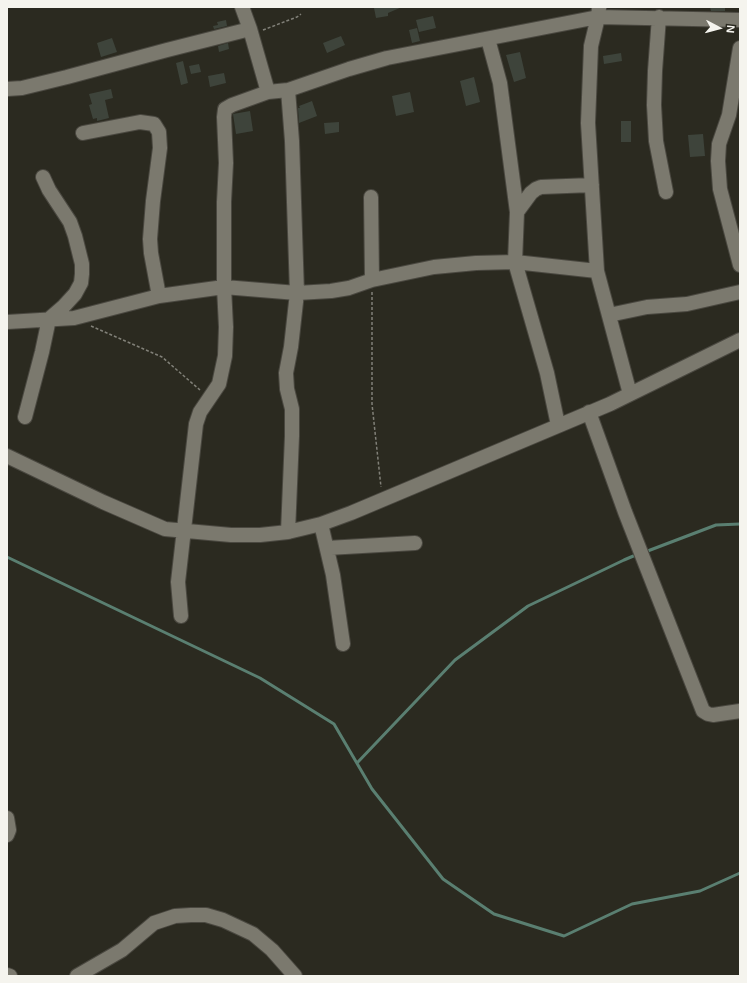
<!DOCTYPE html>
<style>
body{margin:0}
#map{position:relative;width:747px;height:983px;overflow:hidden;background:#2b2a20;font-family:Helvetica,sans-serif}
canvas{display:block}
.frame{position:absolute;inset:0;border:8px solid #f5f4ee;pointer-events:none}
.north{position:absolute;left:699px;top:8px;width:40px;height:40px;-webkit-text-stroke:3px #2b2a20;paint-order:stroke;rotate:96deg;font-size:11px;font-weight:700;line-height:16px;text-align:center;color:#f5f4ee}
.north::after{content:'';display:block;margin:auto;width:14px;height:18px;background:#f5f4ee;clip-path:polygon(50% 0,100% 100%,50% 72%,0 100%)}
</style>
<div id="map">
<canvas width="747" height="983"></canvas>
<div class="frame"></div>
<div class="north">N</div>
</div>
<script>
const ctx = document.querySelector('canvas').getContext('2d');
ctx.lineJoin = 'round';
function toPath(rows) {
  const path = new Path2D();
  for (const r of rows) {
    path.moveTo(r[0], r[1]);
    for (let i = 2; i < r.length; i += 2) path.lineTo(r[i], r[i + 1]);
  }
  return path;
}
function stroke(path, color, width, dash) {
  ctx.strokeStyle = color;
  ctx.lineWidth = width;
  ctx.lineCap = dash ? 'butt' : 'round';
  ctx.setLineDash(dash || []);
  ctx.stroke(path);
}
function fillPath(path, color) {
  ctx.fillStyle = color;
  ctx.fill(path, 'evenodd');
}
const stream = toPath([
 [645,552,716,525,740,524],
 [7,557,260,678,334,724,372,789,443,879,494,914,564,936,632,904,700,891,740,873],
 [357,763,455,660,528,606,624,560,638,554]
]);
const building = toPath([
 [378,7,402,7,388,13,388,16,376,18,374,8],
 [710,7,725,7,725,11,711,11],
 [433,16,436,28,419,32,416,20],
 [226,20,227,26,214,29,213,26,218,25,217,22],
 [417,28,420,41,412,43,409,30],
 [341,36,345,45,327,53,323,43],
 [112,38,117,52,101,57,97,43],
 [228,43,229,49,219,52,218,46],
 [520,52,526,78,514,82,506,55],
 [621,53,622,61,604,64,603,56],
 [183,61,188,83,181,85,176,63],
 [199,64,201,72,191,74,189,66],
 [224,73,226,83,210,87,208,76],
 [474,77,480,102,466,106,460,81],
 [111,89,113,98,105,100,109,118,97,121,97,118,93,119,89,105,92,104,89,94],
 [410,92,414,112,396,116,392,96],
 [312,101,317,116,299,123,298,108,300,108,299,106],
 [250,111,253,131,236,134,233,114],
 [621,121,631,121,631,142,621,142],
 [339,122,339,132,325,134,324,123],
 [703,134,705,156,690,157,688,135]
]);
const path = toPath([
 [263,30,297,17,301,14],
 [372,292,372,404,381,487],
 [91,326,162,357,200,390]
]);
const minor = toPath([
 [242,7,250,29,268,92],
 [599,8,598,17,591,46,588,123,597,271,630,394],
 [659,17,655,71,654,105,656,141,666,192],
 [488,39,500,83,517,212,515,262,547,373,558,425],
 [740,48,729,115,719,144,718,161,720,189,740,265],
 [7,89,22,88,67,77,167,50,250,29],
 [83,133,140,122,154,124,159,132,160,148,153,201,150,239,151,253,159,296],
 [371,197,372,280],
 [517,212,531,193,536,189,541,187,592,185],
 [609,315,647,307,687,304,740,292],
 [7,322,74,318,159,296,224,287,297,293,331,291,349,288,372,280,434,267,476,263,515,262,597,271],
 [589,412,625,512,703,711,708,714,713,715,740,711],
 [25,417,42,352,49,319,64,306,75,294,81,283,82,274,82,264,75,236,70,222,49,190,43,177],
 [7,456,103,502,165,529,231,535,260,535,288,532,321,524,351,513,610,404,740,340],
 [321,524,333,575,343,644],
 [288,532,292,436,292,409,287,389,286,373,291,347,297,293,292,141,288,90],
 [327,548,415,543],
 [181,616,178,582,196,424,200,412,219,384,225,356,226,327,224,287,224,202,226,163,224,117,225,109,232,105,268,92,288,90,349,69,387,58,598,17,740,20],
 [7,818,9,830,7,835],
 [7,975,10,976],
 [77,976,122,950,154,923,175,916,191,915,206,915,223,920,253,934,272,950,295,976]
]);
stroke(stream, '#5a7f71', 3);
fillPath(building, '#3e443b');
stroke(minor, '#4a4840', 16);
stroke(path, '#818078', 1.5, [3, 2]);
stroke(minor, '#7b796e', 14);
</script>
